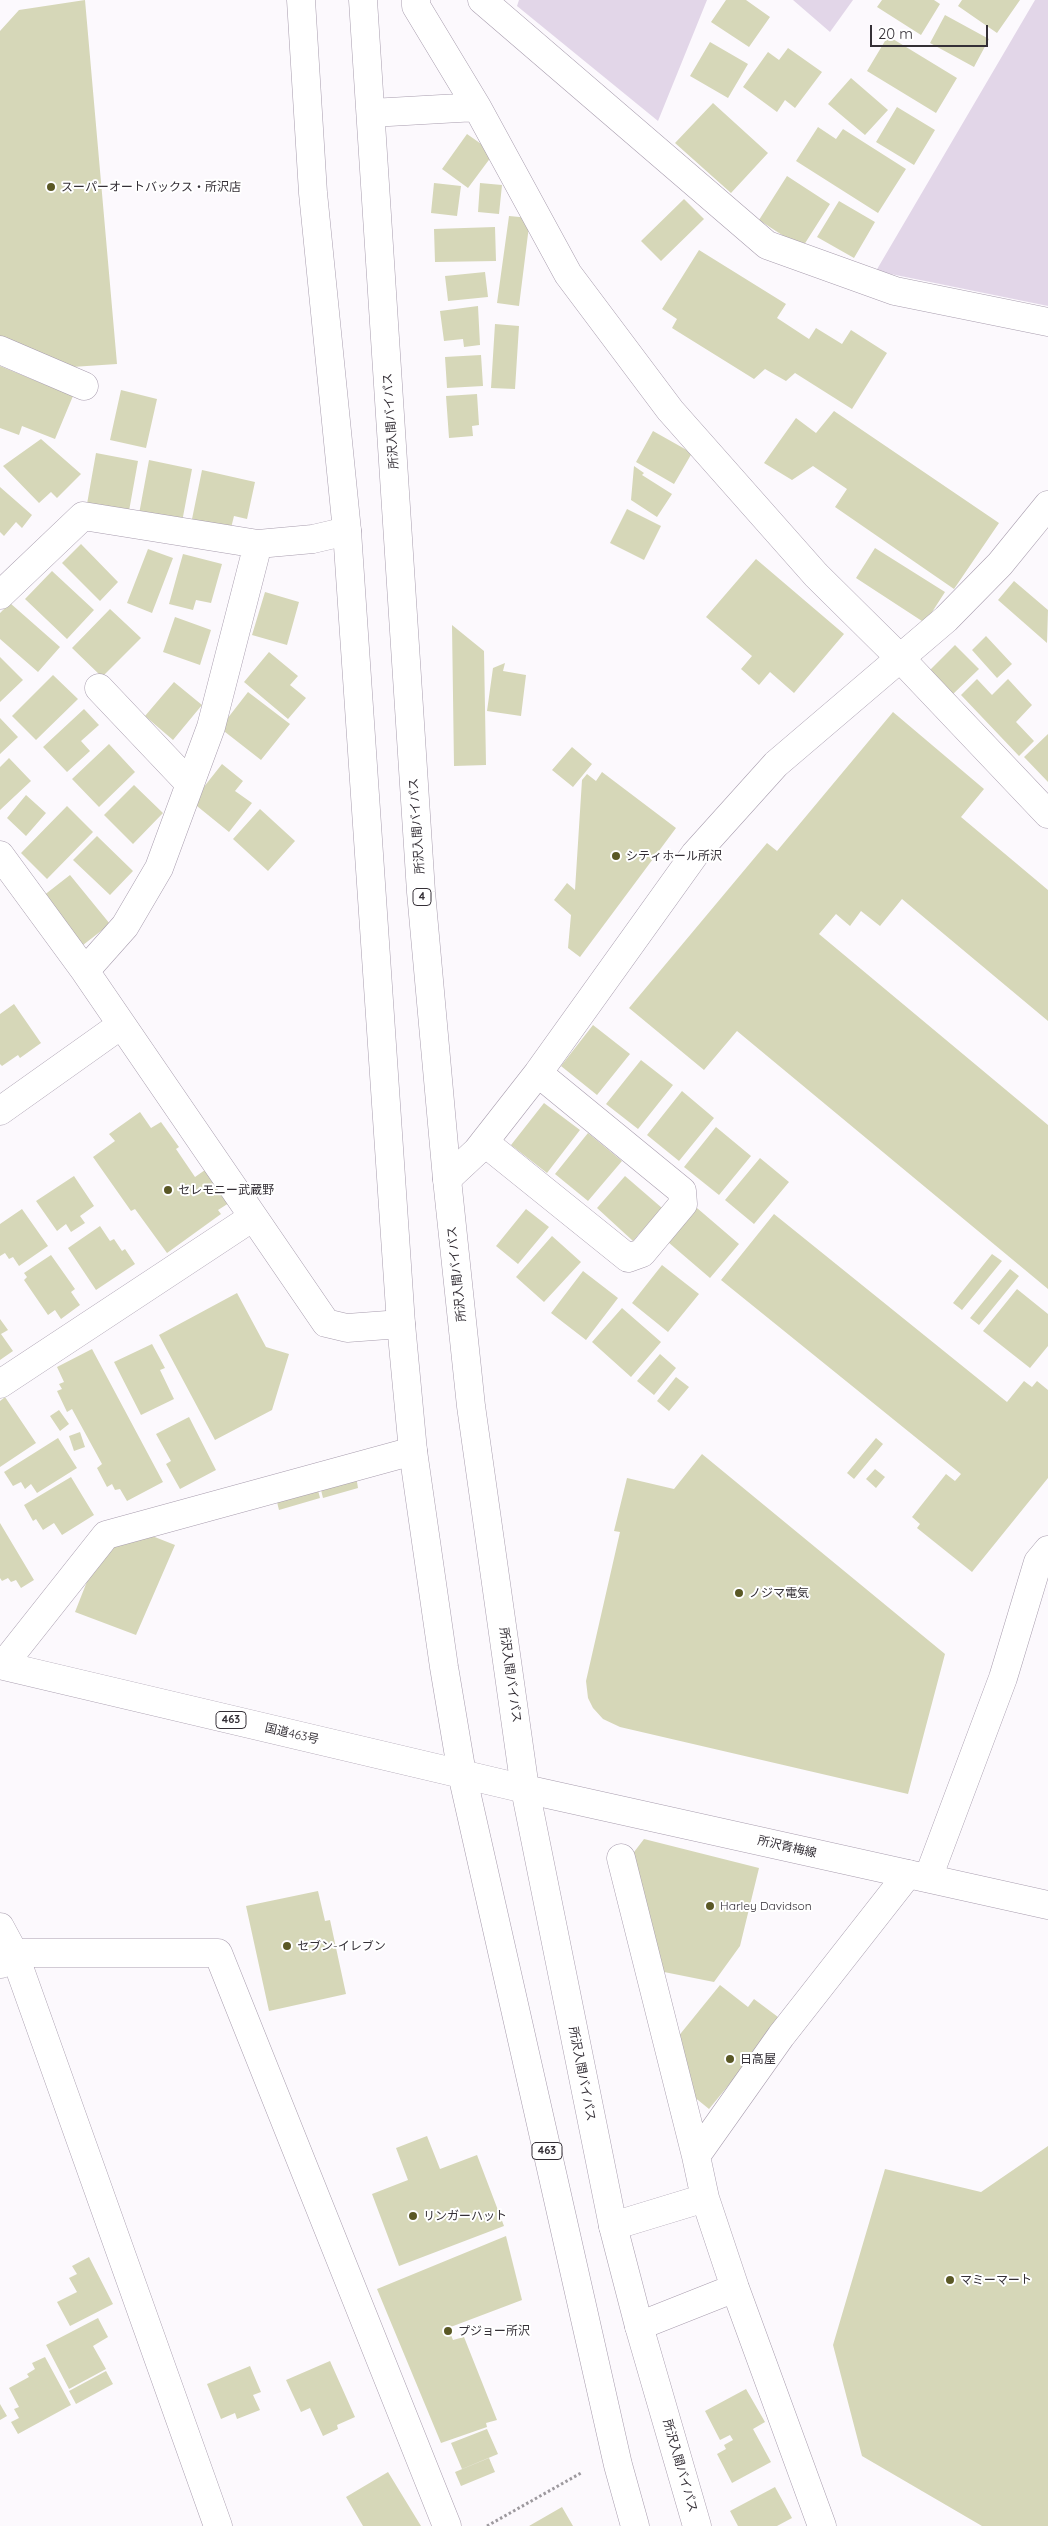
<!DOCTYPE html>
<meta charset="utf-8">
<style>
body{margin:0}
#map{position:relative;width:1048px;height:2526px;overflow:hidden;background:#fcf9fd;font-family:Quicksand,sans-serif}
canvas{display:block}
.scale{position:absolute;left:870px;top:25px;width:118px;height:22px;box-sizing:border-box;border:2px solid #342f36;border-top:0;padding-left:6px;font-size:15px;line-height:18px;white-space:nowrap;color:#342f36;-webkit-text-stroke:4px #fff;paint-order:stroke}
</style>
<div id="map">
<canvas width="1048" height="2526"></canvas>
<div class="scale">20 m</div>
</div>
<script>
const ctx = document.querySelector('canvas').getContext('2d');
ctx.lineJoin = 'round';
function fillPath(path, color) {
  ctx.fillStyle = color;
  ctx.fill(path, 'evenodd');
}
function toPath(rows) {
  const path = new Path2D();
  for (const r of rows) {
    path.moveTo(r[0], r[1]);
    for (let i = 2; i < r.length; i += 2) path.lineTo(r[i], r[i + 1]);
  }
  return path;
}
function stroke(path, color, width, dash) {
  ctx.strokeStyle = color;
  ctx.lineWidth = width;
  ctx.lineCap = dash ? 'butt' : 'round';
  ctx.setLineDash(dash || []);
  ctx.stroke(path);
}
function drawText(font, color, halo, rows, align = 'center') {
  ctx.font = font + ' Quicksand,"Noto Sans JP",sans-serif';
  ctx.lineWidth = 4;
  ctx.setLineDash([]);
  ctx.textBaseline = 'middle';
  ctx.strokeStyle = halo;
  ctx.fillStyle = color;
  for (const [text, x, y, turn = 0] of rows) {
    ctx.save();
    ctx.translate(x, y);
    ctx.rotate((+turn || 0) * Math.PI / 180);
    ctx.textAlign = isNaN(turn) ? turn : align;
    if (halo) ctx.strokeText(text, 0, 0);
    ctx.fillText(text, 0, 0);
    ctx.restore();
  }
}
const green = toPath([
 [519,0,707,0,658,121,517,6],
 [793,0,853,0,830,32],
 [1035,0,1048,0,1048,306,876,271]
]);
const building = toPath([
 [85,0,117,364,57,368,0,344,0,31,19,10],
 [726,0,746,0,770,17,749,47,711,22],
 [882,0,934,0,940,4,921,35,877,7],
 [962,0,1020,0,997,33,958,6],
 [945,15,989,39,974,67,930,43],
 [888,36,957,78,936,113,867,71],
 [710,42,748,64,728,98,690,76],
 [788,48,822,72,795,108,785,100,777,112,743,87,768,52,779,60],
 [851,78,888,110,865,135,828,104],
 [713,103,768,153,731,193,675,143],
 [897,107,935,130,914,165,876,142],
 [818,127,836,139,843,129,906,169,878,213,796,161],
 [467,134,494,153,468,188,442,169],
 [787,176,830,204,802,248,759,220],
 [434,183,461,186,457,216,431,213],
 [480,183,502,185,499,214,478,212],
 [684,199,704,219,661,261,641,241],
 [839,201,875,222,854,258,817,237],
 [509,216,530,218,519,306,497,303],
 [495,227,496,261,435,262,434,229],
 [699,250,786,304,777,318,809,339,816,328,842,344,851,330,887,353,852,409,795,373,786,381,765,369,754,379,672,328,677,319,662,309],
 [485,272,488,297,448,301,445,276],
 [478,306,480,345,464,347,463,339,444,341,440,311],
 [495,324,519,326,515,389,491,388],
 [481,355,483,386,447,388,445,357],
 [0,366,73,396,55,439,22,426,19,435,0,428],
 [121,390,157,399,146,448,110,440],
 [477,394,479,425,472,426,473,436,449,438,446,396],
 [834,411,999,523,954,589,835,507,847,489,813,466,792,480,764,463,796,418,816,433],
 [653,431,692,453,674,484,636,462],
 [41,439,81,474,57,498,51,492,39,503,3,466],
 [96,453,138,461,129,511,87,504],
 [149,460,192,469,182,522,139,514],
 [634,466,644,473,642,475,672,494,657,517,631,500],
 [202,470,255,482,247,519,234,516,230,532,191,524],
 [0,487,32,515,22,528,16,522,4,536,0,532],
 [627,509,661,526,644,560,610,543],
 [81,544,118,582,100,601,62,563],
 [875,548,945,592,925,623,856,578],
 [148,549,173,558,152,613,127,603],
 [183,554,222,564,211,603,196,600,193,610,169,604],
 [756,559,844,634,794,693,770,672,759,685,741,669,752,656,706,617],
 [52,571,94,610,67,639,25,599],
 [1014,581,1048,610,1047,643,998,600],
 [265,592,299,602,287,645,252,635],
 [10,603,60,647,38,672,0,639,0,613],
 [110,609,141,638,102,677,72,648],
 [175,617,211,630,200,665,163,652],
 [452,625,484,651,486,765,454,766],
 [986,636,1012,664,997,678,972,650],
 [955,645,979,669,952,695,928,672],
 [269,652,298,676,290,685,306,698,288,719,244,682],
 [0,657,23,680,0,702],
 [505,663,503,671,526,675,521,716,487,711,493,668],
 [53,675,78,699,36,740,12,716],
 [977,679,992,695,1008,679,1032,705,1016,722,1034,741,1019,756,961,695],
 [174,682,202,705,173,740,145,716],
 [248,692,290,724,261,760,220,728],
 [84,709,99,725,81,741,90,751,67,772,43,747],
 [893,712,984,789,961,817,1048,890,1048,1021,902,899,880,926,861,911,850,926,836,914,819,934,1048,1125,1048,1289,737,1031,704,1070,629,1008,767,843,777,851],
 [0,718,18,737,0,754],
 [1048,734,1048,782,1024,757],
 [109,744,135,772,99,807,72,779],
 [572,747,592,764,573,787,552,770],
 [9,758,31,781,0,810,0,767],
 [222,764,243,781,235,791,252,803,229,832,192,802],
 [602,772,676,828,580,957,568,948,571,915,554,900,567,883,575,890,582,780,587,774,596,781],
 [134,785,163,813,133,844,104,815],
 [26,795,46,813,26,836,7,818],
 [67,806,93,832,47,879,21,853],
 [260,809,295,841,268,871,233,839],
 [97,836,133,871,110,895,73,860],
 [70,875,110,924,83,945,43,896],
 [14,1004,41,1043,20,1058,18,1055,2,1066,0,1064,0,1014],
 [593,1025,630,1054,597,1095,561,1066],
 [641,1060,673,1085,638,1129,606,1104],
 [682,1091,714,1118,679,1161,647,1135],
 [544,1103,580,1130,547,1173,511,1145],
 [140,1112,151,1128,161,1122,179,1147,176,1149,195,1177,205,1170,229,1203,218,1210,221,1214,167,1253,135,1209,131,1211,93,1157,115,1141,109,1134],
 [716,1127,751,1156,719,1195,684,1167],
 [588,1133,622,1161,588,1201,555,1174],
 [760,1158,789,1182,754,1224,725,1200],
 [74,1176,94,1206,80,1216,85,1223,71,1232,66,1224,57,1231,36,1201],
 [625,1176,662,1208,633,1241,597,1208],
 [697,1208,739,1244,710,1278,668,1242],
 [22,1209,48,1246,19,1266,13,1257,9,1259,5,1253,0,1256,0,1224],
 [526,1209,549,1227,518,1264,496,1246],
 [774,1214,1007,1402,1024,1381,1032,1387,1037,1381,1048,1390,1048,1478,972,1572,917,1528,920,1524,912,1517,946,1474,955,1481,961,1474,721,1280],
 [100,1226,110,1241,114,1239,122,1251,125,1249,135,1264,96,1290,68,1248],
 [552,1236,581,1262,544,1302,516,1277],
 [992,1254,1002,1261,962,1310,953,1303],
 [51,1255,75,1289,71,1292,80,1305,61,1319,55,1310,48,1315,24,1280,27,1277,24,1273],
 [662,1265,699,1294,668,1332,632,1303],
 [1010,1269,1019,1276,979,1325,970,1318],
 [583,1271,618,1298,586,1340,551,1313],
 [1017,1289,1048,1314,1048,1346,1030,1368,983,1331],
 [237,1293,266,1347,289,1354,272,1410,215,1440,159,1335],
 [622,1308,661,1342,631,1377,592,1342],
 [0,1319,8,1330,1,1334,13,1351,0,1360],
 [152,1344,165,1368,160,1370,174,1399,141,1415,114,1362],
 [92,1349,163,1482,127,1501,120,1489,115,1490,112,1484,107,1487,97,1468,102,1464,72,1409,67,1412,57,1391,62,1389,59,1384,64,1382,57,1367],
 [660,1354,676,1368,654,1395,637,1381],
 [676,1377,689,1387,669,1411,657,1401],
 [5,1397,36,1443,0,1467,0,1401],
 [59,1410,69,1424,60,1431,50,1416],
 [189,1417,216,1470,180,1489,166,1464,171,1461,156,1434],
 [80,1432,85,1447,74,1451,69,1436],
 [58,1438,77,1468,37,1493,31,1484,25,1489,21,1482,13,1486,4,1472],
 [876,1438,883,1444,854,1479,847,1473],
 [702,1454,945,1654,908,1794,620,1727,603,1719,593,1708,588,1698,586,1681,620,1532,614,1531,627,1478,674,1489],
 [875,1469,885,1477,876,1488,866,1479],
 [356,1476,358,1488,323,1498,320,1486],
 [71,1477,94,1515,62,1535,54,1523,43,1530,36,1519,33,1521,24,1505],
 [317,1486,320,1498,279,1510,276,1498],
 [0,1523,34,1580,21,1588,16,1580,11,1582,8,1578,2,1581,0,1578],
 [142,1532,175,1545,136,1635,75,1612,97,1556],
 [644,1839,759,1868,740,1946,714,1982,659,1971,631,1856],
 [318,1891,325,1921,330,1920,346,1994,269,2011,246,1906],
 [720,1985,748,2007,754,1999,782,2020,709,2109,693,2096,677,2038],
 [427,2136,440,2169,477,2155,504,2226,399,2266,372,2194,408,2180,396,2148],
 [1048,2146,1048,2526,982,2526,862,2456,833,2345,885,2169,981,2192],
 [506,2236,522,2300,448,2328,453,2340,464,2337,497,2420,486,2423,487,2427,441,2443,377,2289],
 [89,2257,113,2304,70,2326,57,2302,77,2292,69,2278,77,2274,72,2266],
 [98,2318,108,2337,93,2346,106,2369,69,2389,46,2345],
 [45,2357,71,2405,18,2434,11,2422,19,2418,14,2409,19,2407,9,2388,29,2377,27,2374,35,2369,32,2363],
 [330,2361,355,2417,337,2425,338,2429,323,2436,310,2408,301,2412,286,2380],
 [250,2366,261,2392,253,2395,260,2410,237,2419,235,2413,221,2419,207,2384],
 [106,2371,113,2384,76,2404,69,2391],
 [746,2389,765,2422,753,2429,771,2462,732,2483,717,2454,726,2449,724,2445,733,2440,730,2435,720,2440,705,2411],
 [0,2404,7,2416,0,2420],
 [487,2429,498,2454,462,2469,451,2443],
 [489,2458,495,2472,461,2486,455,2472],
 [388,2472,421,2526,363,2526,346,2497],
 [775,2487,792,2518,777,2526,738,2526,730,2511],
 [562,2507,573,2526,529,2526]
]);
const path = toPath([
 [487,2526,581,2473]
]);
const minor = toPath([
 [482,0,767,245,895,291,1048,322],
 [477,107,568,274,670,410,816,575,901,659,1048,814],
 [371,113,477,107,416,6,416,0],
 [0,350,84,386],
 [0,595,83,516,258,544],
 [99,688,189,783],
 [0,855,85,971,326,1323,347,1328,401,1324],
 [85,971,125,926,159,868,211,727,258,544,313,539,347,531],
 [0,1111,121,1025],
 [484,1142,628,1258,642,1253,683,1204,682,1191,538,1073],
 [447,1179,477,1151,538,1073,695,854,776,764,946,619,1000,564,1048,505],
 [0,1384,253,1217],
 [3,1665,106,1535,413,1451],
 [621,1858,696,2156],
 [928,1878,1003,1678,1038,1562,1048,1550],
 [0,1927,14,1953,218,1953,447,2526],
 [1,1964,14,1953,218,2526],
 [613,2226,705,2198],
 [639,2326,735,2288],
 [822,2526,735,2288,705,2198,696,2156,781,2036,908,1874]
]);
const major = toPath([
 [301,0,313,193,347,531,401,1324,413,1451,444,1667,462,1774],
 [363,0,421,892,447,1179,471,1406,525,1789,1048,1905]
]);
const highway = toPath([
 [0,1665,525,1789,613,2226,639,2326,697,2526],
 [462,1774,618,2465,635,2526]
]);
const markers = [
 [51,187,5,"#5a5825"],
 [616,856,5,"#5a5825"],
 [168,1190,5,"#5a5825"],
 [739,1593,5,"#5a5825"],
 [710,1906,5,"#5a5825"],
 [287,1946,5,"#5a5825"],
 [730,2059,5,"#5a5825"],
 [413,2216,5,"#5a5825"],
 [950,2280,5,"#5a5825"],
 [448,2331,5,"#5a5825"]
];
const shields = [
 [422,897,18],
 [231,1720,30],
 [547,2151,30]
];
const shieldNames = [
 ["4",422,897],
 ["463",231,1720],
 ["463",547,2151]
];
const poiNames = [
 ["スーパーオートバックス・所沢店",61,187],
 ["シティホール所沢",626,856],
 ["セレモニー武蔵野",178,1190],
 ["ノジマ電気",749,1593],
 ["Harley Davidson",720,1906],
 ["セブン-イレブン",297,1946],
 ["日高屋",740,2059],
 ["リンガーハット",423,2216],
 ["マミーマート",960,2280],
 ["プジョー所沢",458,2331]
];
const streetNames = [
 ["所沢入間バイパス",391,421,-94],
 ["所沢入間バイパス",417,826,-94],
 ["所沢入間バイパス",457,1274,-96],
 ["所沢入間バイパス",510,1675,82],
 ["国道463号",292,1734,13],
 ["所沢青梅線",787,1847,13],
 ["所沢入間バイパス",582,2074,79],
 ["所沢入間バイパス",680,2466,74]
];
fillPath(green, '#e2d6e8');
fillPath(building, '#d6d7b8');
stroke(minor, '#a89dae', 29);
stroke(major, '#a89dae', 29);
stroke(highway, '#a89dae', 29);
stroke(path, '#9d999e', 3, [2.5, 2.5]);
stroke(minor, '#fff', 28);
stroke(major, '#fff', 28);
stroke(highway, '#fff', 28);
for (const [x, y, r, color] of markers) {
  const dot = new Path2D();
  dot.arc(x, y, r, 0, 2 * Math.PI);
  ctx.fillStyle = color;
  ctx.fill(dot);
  stroke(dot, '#fff', 2);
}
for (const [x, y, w] of shields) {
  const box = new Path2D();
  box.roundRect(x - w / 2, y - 8.5, w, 17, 4);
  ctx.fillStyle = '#fff';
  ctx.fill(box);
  stroke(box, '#342f36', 1);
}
drawText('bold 11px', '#342f36', null, shieldNames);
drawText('12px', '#342f36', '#fff', poiNames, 'left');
drawText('12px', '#342f36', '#fff', streetNames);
</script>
